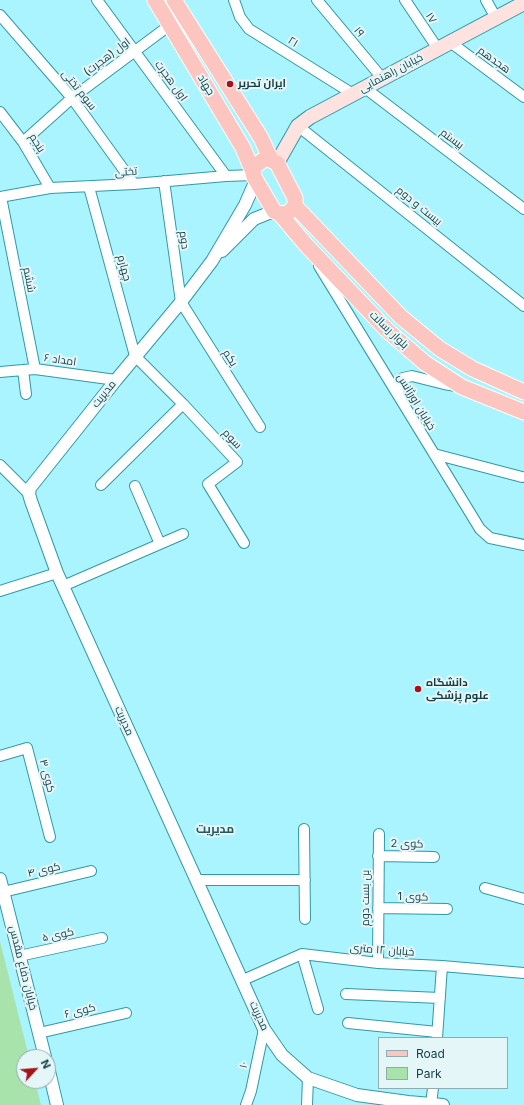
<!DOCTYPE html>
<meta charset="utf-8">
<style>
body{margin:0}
#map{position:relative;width:524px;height:1105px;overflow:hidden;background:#a9f4fe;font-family:Inter,sans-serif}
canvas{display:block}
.legend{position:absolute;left:378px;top:1037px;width:130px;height:52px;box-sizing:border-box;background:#e5f6f9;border:1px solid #91acb0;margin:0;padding:5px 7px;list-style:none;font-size:12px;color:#133e43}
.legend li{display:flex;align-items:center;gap:8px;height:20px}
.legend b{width:20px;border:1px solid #91acb0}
.north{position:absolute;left:16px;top:1049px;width:40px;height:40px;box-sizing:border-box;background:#e5f6f9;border:1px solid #91acb0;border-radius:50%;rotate:64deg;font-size:11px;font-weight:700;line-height:16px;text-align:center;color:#133e43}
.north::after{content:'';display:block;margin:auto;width:14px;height:18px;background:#a71119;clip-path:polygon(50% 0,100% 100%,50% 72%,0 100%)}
</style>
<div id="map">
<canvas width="524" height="1105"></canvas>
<ul class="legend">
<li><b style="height:5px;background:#fcc5bf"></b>Road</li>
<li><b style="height:11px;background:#a7e3ab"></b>Park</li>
</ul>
<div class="north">N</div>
</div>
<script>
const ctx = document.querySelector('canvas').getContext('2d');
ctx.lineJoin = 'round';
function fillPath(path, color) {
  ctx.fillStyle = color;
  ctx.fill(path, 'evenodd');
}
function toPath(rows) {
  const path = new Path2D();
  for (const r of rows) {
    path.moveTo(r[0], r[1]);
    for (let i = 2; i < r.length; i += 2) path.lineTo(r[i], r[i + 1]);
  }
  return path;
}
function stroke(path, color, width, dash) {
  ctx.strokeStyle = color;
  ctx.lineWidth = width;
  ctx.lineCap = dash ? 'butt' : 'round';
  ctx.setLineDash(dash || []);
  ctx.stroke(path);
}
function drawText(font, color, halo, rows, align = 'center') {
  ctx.font = font + ' Inter,Cairo,sans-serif';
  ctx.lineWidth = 4;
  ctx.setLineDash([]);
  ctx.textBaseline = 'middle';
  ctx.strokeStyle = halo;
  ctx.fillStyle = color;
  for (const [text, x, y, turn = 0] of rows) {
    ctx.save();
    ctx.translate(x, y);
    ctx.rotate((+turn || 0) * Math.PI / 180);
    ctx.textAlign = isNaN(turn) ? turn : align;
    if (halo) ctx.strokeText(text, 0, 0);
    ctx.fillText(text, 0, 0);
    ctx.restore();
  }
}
const green = toPath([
 [0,941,29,1057,24,1057,24,1081,35,1081,41,1105,0,1105]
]);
const minor = toPath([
 [97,0,226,176],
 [234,0,240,17,249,29,353,94],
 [317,0,382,78],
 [405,0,438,49],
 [486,0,496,18],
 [0,15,72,98,134,184],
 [450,42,524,97],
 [365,88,524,209],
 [0,112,23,142,50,188],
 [298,126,524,306],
 [23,142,72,98,170,25],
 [164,181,181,302,260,427],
 [89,187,135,356,183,404,237,462,208,484,244,543],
 [0,197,50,188,134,184,226,176,254,175],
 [1,197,35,369],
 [319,266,480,529,490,538,524,545],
 [23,370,26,394],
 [0,372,35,369,116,380],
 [399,394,396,385,403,378,412,376,444,384,456,386],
 [434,454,522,477],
 [0,465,29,494],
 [101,485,183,404],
 [135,486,160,544],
 [63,586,183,534],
 [0,591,57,573],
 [0,756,27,748,50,837],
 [304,829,305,919],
 [378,856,434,857],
 [196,880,305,880],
 [485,888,524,899],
 [3,892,91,871],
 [378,908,447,909],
 [302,954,318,1009],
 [19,956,102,938],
 [378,963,379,834],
 [243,980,302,954,378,963,442,966,524,973],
 [346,994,440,998],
 [348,1023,437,1032],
 [39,1033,126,1013],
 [437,1038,442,966],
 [431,1104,433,1088],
 [246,1105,251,1091,264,1029],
 [307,1105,308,1078]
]);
const tertiary = toPath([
 [256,180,245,205,212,261,181,302,116,380,30,488,29,494,31,501,57,573,264,1029,282,1055,308,1078,357,1095,408,1102,443,1105],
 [222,251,254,219,274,211],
 [0,879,45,1057],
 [48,1067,57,1105]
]);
const secondary = toPath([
 [277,163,298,126,310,117,524,3]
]);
const primary = toPath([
 [155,0,243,148,253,172],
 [174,0,261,138,271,160],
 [268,159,277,163,295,198,295,206,288,213,280,214,274,211,254,177,253,172,256,165,263,160,268,159],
 [295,206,401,317,440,349,473,369,524,392],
 [280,214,307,246,388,331,425,363,462,387,524,412]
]);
const markers = [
 [230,84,4,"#a71119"],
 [418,689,4,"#a71119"]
];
const streetNames = [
 ["۱۷",431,18,56],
 ["۱۹",359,32,51],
 ["۲۱",293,42,32],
 ["اول (هجرت)",107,57,-37],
 ["هجدهم",494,60,36],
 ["خیابان راهنمایی",391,73,-28],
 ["اول هجرت",171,81,54],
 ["جهاد",206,85,59],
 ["سوم تختی",79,90,51],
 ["بیستم",452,139,37],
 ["پنجم",37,143,58],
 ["تختی",126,172,-4],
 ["بیست و دوم",419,206,39],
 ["دوم",184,240,82],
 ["چهارم",124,268,75],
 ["ششم",29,280,79],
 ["بلوار رسالت",389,330,44],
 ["یکم",230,358,58],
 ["امداد ۶",60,360,8],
 ["مدیریت",104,394,-51],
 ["خیابان اورژانس",416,402,59],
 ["سوم",232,439,47],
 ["مدیریت",124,721,66],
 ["کوی ۳",47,776,75],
 ["کوی 2",407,844,1],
 ["کوی ۴",44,870,-13],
 ["کوی 1",413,897,1],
 ["بن بست دوم",366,898,-90],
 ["کوی ۵",58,935,-12],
 ["خیابان ۱۲ متری",382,950,4],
 ["خیابان دفاع مقدس",23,968,76],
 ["کوی ۶",80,1011,-14],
 ["مدیریت",259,1016,65],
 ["۱۰",244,1065,-78]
];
const poiNames = [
 ["ایران تحریر",238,84],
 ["دانشگاه",426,683],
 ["علوم پزشکی",426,696]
];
const neighbourhoodNames = [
 ["مدیریت",215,829]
];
fillPath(green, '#a7e3ab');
stroke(minor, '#3199a6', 12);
stroke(tertiary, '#3199a6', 14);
stroke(secondary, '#3199a6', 16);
stroke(primary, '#fff', 17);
stroke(minor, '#fff', 10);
stroke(tertiary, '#fff', 12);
stroke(secondary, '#fee2df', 14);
stroke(primary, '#fcc5bf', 15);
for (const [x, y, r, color] of markers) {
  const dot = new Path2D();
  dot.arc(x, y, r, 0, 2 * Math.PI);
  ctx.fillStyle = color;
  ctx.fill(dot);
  stroke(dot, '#e5f6f9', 1.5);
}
drawText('11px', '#133e43', '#e5f6f9', streetNames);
drawText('bold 11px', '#133e43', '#e5f6f9', poiNames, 'left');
drawText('bold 12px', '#245960', '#e5f6f9', neighbourhoodNames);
</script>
